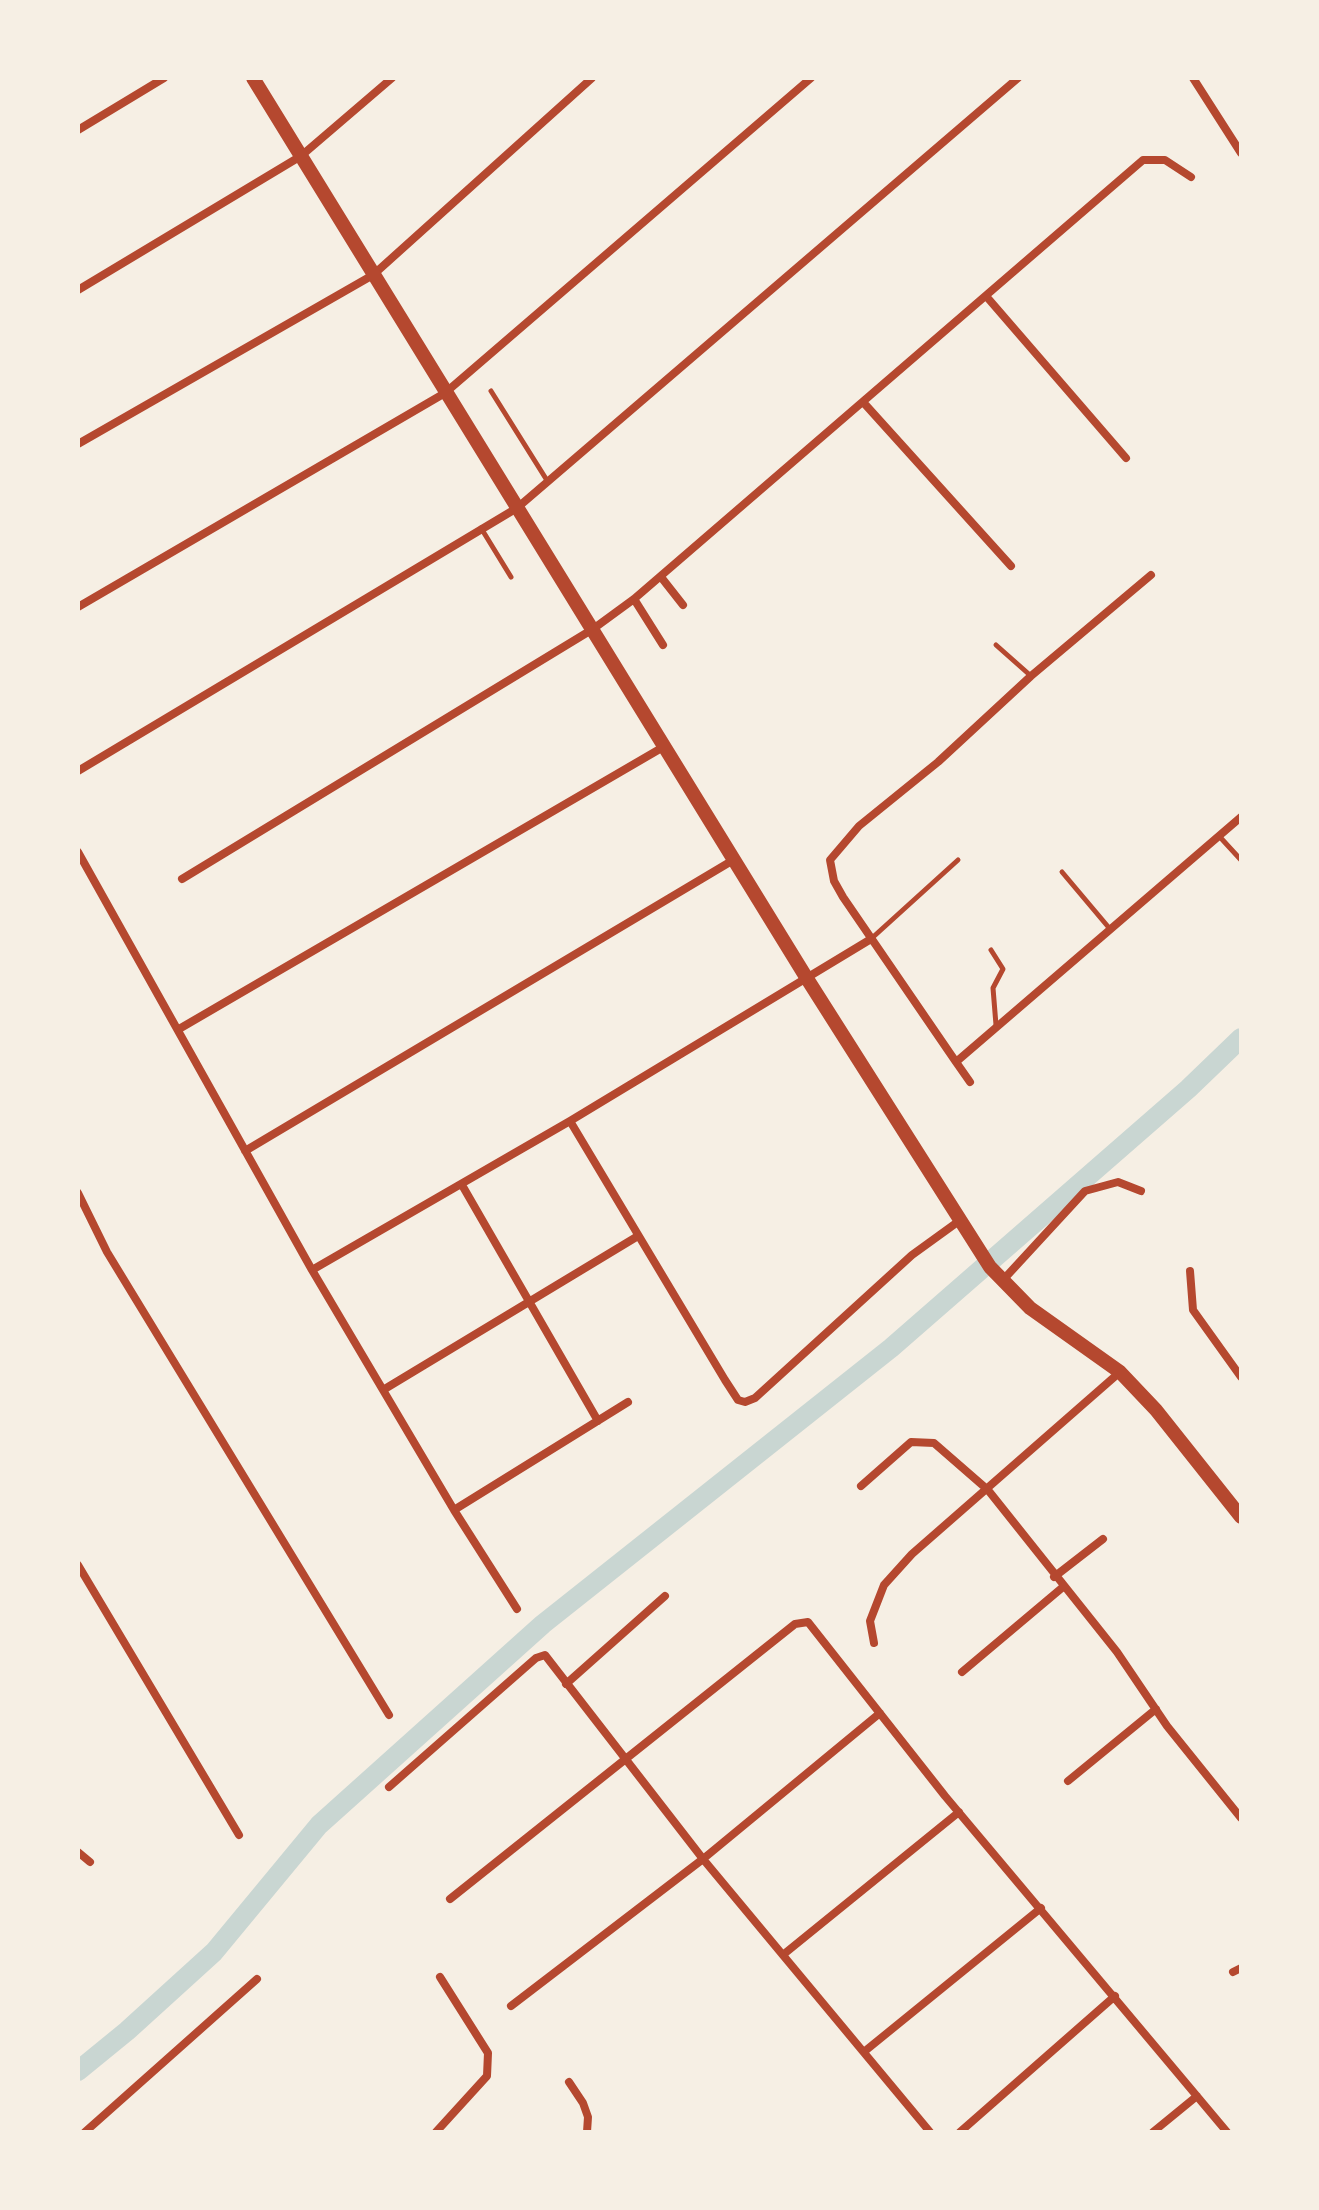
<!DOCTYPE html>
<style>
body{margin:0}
#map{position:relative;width:1319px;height:2210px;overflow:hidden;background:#f6efe4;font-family:"Crimson Pro",serif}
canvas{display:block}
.frame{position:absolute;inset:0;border:80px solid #f6efe4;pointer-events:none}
</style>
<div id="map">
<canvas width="1319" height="2210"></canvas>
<div class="frame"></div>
</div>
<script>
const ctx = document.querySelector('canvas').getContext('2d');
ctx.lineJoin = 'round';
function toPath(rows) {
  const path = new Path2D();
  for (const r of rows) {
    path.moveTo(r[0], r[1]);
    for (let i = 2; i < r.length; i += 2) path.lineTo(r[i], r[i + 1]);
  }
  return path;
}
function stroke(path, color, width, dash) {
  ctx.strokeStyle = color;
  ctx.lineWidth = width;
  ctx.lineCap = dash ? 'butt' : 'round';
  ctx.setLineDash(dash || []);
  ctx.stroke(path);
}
const canal = toPath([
 [78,2071,127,2031,214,1952,319,1825,543,1624,891,1348,1188,1089,1241,1038]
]);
const service = toPath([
 [491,391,548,482],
 [481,528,511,577],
 [996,645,1031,676],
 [1219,836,1241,860],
 [1062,872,1110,929],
 [872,938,958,860],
 [991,950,1003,969,993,988,996,1025]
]);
const minor = toPath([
 [1193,78,1241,153],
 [78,130,164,78],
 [78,290,301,156,392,78],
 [986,296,1126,458],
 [863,402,1011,566],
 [78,444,373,275,592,78],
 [661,577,683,605],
 [634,599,663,645],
 [78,607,445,393,811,78],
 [78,771,517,508,1018,78],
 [78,852,312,1270,454,1510,517,1609],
 [182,879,593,629,634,599,1143,160,1165,160,1191,177],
 [179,1029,665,746],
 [956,1062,843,897,834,881,830,860,859,826,938,762,1031,676,1151,575],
 [970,1082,956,1062,1241,817],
 [570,1121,725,1380,738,1400,745,1402,755,1398,912,1255,959,1221],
 [245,1151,735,859],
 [462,1185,598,1421],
 [78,1193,107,1252,389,1715],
 [312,1270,570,1121,871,939],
 [1190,1271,1193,1310,1241,1377],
 [1003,1280,1085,1191,1118,1182,1141,1191],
 [383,1390,638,1236],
 [861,1486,911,1442,934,1443,988,1490,1117,1652,1167,1726,1241,1818],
 [454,1510,628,1402],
 [78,1565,239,1835],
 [1054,1577,1103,1539],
 [874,1643,870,1621,884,1585,912,1554,1120,1372],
 [962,1672,1063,1587],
 [566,1684,665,1596],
 [1068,1781,1156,1709],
 [389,1787,536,1658,545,1655,703,1859,930,2132],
 [78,1852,90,1862],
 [450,1899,795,1624,808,1622,945,1796,1227,2132],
 [784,1954,959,1812],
 [1233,1972,1241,1968],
 [511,2006,703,1859,880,1713],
 [865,2051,1041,1908],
 [569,2082,583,2103,588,2117,587,2132],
 [85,2132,257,1979],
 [436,2132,487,2076,488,2053,440,1977],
 [960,2132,1115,1996],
 [1153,2132,1197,2096]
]);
const tertiary = toPath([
 [253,78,806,977,990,1267,1030,1308,1120,1372,1156,1410,1241,1517]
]);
stroke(canal, '#c9d6d2', 20);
stroke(service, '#b5482f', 5);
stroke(minor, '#b5482f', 8);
stroke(tertiary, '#b5482f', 14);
</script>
